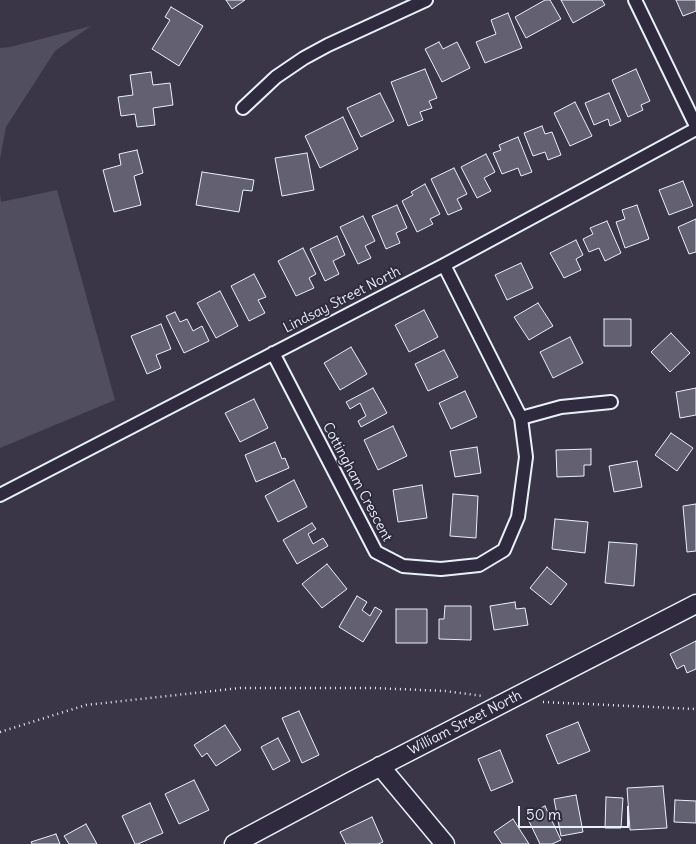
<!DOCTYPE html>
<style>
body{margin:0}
#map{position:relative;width:696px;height:844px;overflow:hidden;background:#3a3648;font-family:Delius,sans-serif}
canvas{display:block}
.scale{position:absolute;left:518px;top:806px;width:111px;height:22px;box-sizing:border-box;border:2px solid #e8f1f8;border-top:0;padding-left:6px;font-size:15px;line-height:18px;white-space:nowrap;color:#e8f1f8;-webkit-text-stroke:4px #2f2a3d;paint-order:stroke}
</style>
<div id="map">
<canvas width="696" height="844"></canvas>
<div class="scale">50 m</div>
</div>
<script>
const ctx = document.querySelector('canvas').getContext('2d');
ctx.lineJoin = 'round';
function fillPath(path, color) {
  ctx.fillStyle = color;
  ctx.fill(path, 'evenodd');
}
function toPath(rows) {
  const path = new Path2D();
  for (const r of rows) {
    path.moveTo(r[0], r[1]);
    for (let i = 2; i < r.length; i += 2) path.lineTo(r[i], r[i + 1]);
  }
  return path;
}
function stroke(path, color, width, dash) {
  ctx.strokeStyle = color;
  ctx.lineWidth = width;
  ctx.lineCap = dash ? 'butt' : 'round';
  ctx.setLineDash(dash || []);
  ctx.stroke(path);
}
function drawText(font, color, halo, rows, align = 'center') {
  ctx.font = font + ' Delius,sans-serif';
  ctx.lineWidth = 4;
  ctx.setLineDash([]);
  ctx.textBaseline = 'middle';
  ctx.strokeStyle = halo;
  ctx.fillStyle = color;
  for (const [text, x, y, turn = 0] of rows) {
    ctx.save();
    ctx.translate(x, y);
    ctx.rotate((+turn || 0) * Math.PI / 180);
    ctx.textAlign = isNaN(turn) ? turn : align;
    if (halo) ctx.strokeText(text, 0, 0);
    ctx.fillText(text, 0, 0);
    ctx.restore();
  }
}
const green = toPath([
 [91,26,55,51,6,127,0,159,0,48,10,47],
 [57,190,115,400,0,448,0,194,1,202]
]);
const building = toPath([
 [226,0,245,0,232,9,226,0],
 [545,0,550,0,561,19,526,38,515,17,545,0],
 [561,0,602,0,605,5,573,23,561,0],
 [676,0,696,0,696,11,683,16,676,0],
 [171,7,203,26,179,66,152,49,170,20,165,17,171,7],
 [508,13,522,48,485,63,476,42,496,34,491,20,508,13],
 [439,42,443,49,457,42,470,68,442,82,425,49,439,42],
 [425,69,437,98,429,101,432,108,420,112,423,120,408,126,391,82,425,69],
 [636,69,650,101,641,105,643,110,628,117,612,80,636,69],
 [151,72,153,85,170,83,173,105,153,108,155,125,137,127,135,114,121,116,118,97,133,95,130,75,151,72],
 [380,93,394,121,361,137,347,108,380,93],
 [609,93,621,121,610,126,608,119,594,125,585,103,609,93],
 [575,102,592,136,570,146,554,113,575,102],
 [343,117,358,149,320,168,305,136,343,117],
 [542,126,545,134,552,132,561,155,548,160,545,152,533,156,524,133,542,126],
 [518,137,532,172,521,176,518,168,502,174,493,153,501,150,499,145,518,137],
 [137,150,143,173,134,176,141,205,114,212,103,170,121,165,119,154,137,150],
 [307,153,314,190,282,196,275,158,307,153],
 [486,154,495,172,484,178,491,191,477,198,461,167,486,154],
 [454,168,467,194,457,199,462,209,448,215,431,179,454,168],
 [202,172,254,180,252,191,243,190,239,212,196,205,202,172],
 [683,181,693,206,669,215,659,190,683,181],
 [425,184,440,214,430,219,433,224,417,232,402,201,413,195,411,192,425,184],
 [397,205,407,228,396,233,400,243,386,249,372,216,397,205],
 [637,205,649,239,625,248,616,222,625,219,622,210,637,205],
 [363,216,375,241,365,246,371,258,358,264,340,227,363,216],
 [696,219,696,252,689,254,678,227,696,219],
 [607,221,621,253,605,261,599,248,589,252,583,239,593,234,590,228,607,221],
 [337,236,345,255,333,261,339,274,325,281,310,249,337,236],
 [576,240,583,255,576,259,581,270,564,278,550,253,576,240],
 [303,248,316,274,309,278,314,288,296,296,278,261,303,248],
 [521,263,533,288,507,300,495,275,521,263],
 [254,274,266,297,258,300,265,313,249,321,231,286,254,274],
 [220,291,238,326,216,338,197,303,220,291],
 [538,303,553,326,529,340,514,317,538,303],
 [424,310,438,337,409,352,395,325,424,310],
 [175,312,180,322,187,319,193,331,202,326,209,341,184,353,166,316,175,312],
 [604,319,631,319,631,346,604,346,604,319],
 [161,324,171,349,156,355,161,368,147,374,131,336,161,324],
 [671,333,690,353,670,372,651,352,671,333],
 [570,337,583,363,553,378,540,352,570,337],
 [351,347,367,374,340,390,324,363,351,347],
 [444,350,458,377,428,391,415,364,444,350],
 [373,388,387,413,361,427,358,421,366,416,360,403,350,409,346,402,373,388],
 [696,388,696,415,680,418,676,392,696,388],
 [465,391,477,417,451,429,439,403,465,391],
 [254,399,268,428,240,442,225,413,254,399],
 [393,426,407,456,378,470,364,440,393,426],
 [671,433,693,448,677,471,655,455,671,433],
 [275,442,282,459,285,458,289,468,256,482,245,455,275,442],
 [477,447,481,473,455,477,450,451,477,447],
 [591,449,591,465,584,465,584,476,557,477,556,450,591,449],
 [637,461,642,487,614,492,609,466,637,461],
 [294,480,307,507,278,522,265,496,294,480],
 [422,485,427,518,398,522,393,490,422,485],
 [453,494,478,496,476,538,450,536,453,494],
 [696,504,696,551,687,552,683,506,696,504],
 [555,519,588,522,585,553,552,549,555,519],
 [312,523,316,529,308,534,313,544,323,538,328,546,297,564,283,540,312,523],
 [609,542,637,544,634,586,605,583,609,542],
 [327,564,347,589,322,608,302,584,327,564],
 [547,567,567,584,551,605,530,588,547,567],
 [357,596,367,602,362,610,370,616,375,607,382,611,363,642,339,627,357,596],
 [515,602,516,609,525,608,528,625,494,630,490,606,515,602],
 [445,606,471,606,471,640,439,639,439,619,444,619,445,606],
 [396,609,427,609,427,643,396,643,396,609],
 [696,641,696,669,687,673,684,665,677,669,670,654,696,641],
 [299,711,319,755,302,763,282,718,299,711],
 [578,722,590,751,558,764,546,735,578,722],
 [225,725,241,750,216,766,207,753,202,757,194,745,225,725],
 [278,738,290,761,273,770,261,747,278,738],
 [500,750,513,782,491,791,478,759,500,750],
 [194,780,209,810,179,824,165,794,194,780],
 [663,786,667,828,630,830,627,788,663,786],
 [576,795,583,832,561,836,554,799,576,795],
 [606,797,623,798,621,828,605,828,606,797],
 [675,800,696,801,696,823,674,822,675,800],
 [150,803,163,833,138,844,135,844,122,816,150,803],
 [545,806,561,840,552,844,540,844,526,815,545,806],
 [372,817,383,842,378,844,346,844,340,832,372,817],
 [513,819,529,844,502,844,494,832,513,819],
 [86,824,97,844,69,844,64,836,86,824],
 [56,834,60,844,32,844,31,842,56,834]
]);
const path = toPath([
 [543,702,696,709],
 [0,732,86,705,240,688,373,688,445,691,483,696]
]);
const street = toPath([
 [635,0,696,126],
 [243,108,276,77,304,58,328,45,426,0],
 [273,353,376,552,403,566,441,569,479,565,504,550,518,517,526,457,521,418,444,265],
 [521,418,561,407,611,402],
 [0,495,444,265,696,129]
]);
const secondary = toPath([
 [380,766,445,844],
 [234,844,352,781,696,604]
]);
const streetNames = [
 ["Lindsay Street North",342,300,-27],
 ["Cottingham Crescent",357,482,62],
 ["William Street North",465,723,-27]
];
fillPath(green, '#504e5f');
fillPath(building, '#636171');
stroke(building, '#e8f1f8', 1);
stroke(street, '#e8f1f8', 16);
stroke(secondary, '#e8f1f8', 21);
stroke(path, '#e8f1f8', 2.5, [1, 4]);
stroke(street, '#2f2a3d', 12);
stroke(secondary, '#2f2a3d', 18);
drawText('14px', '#e8f1f8', '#2f2a3d', streetNames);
</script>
